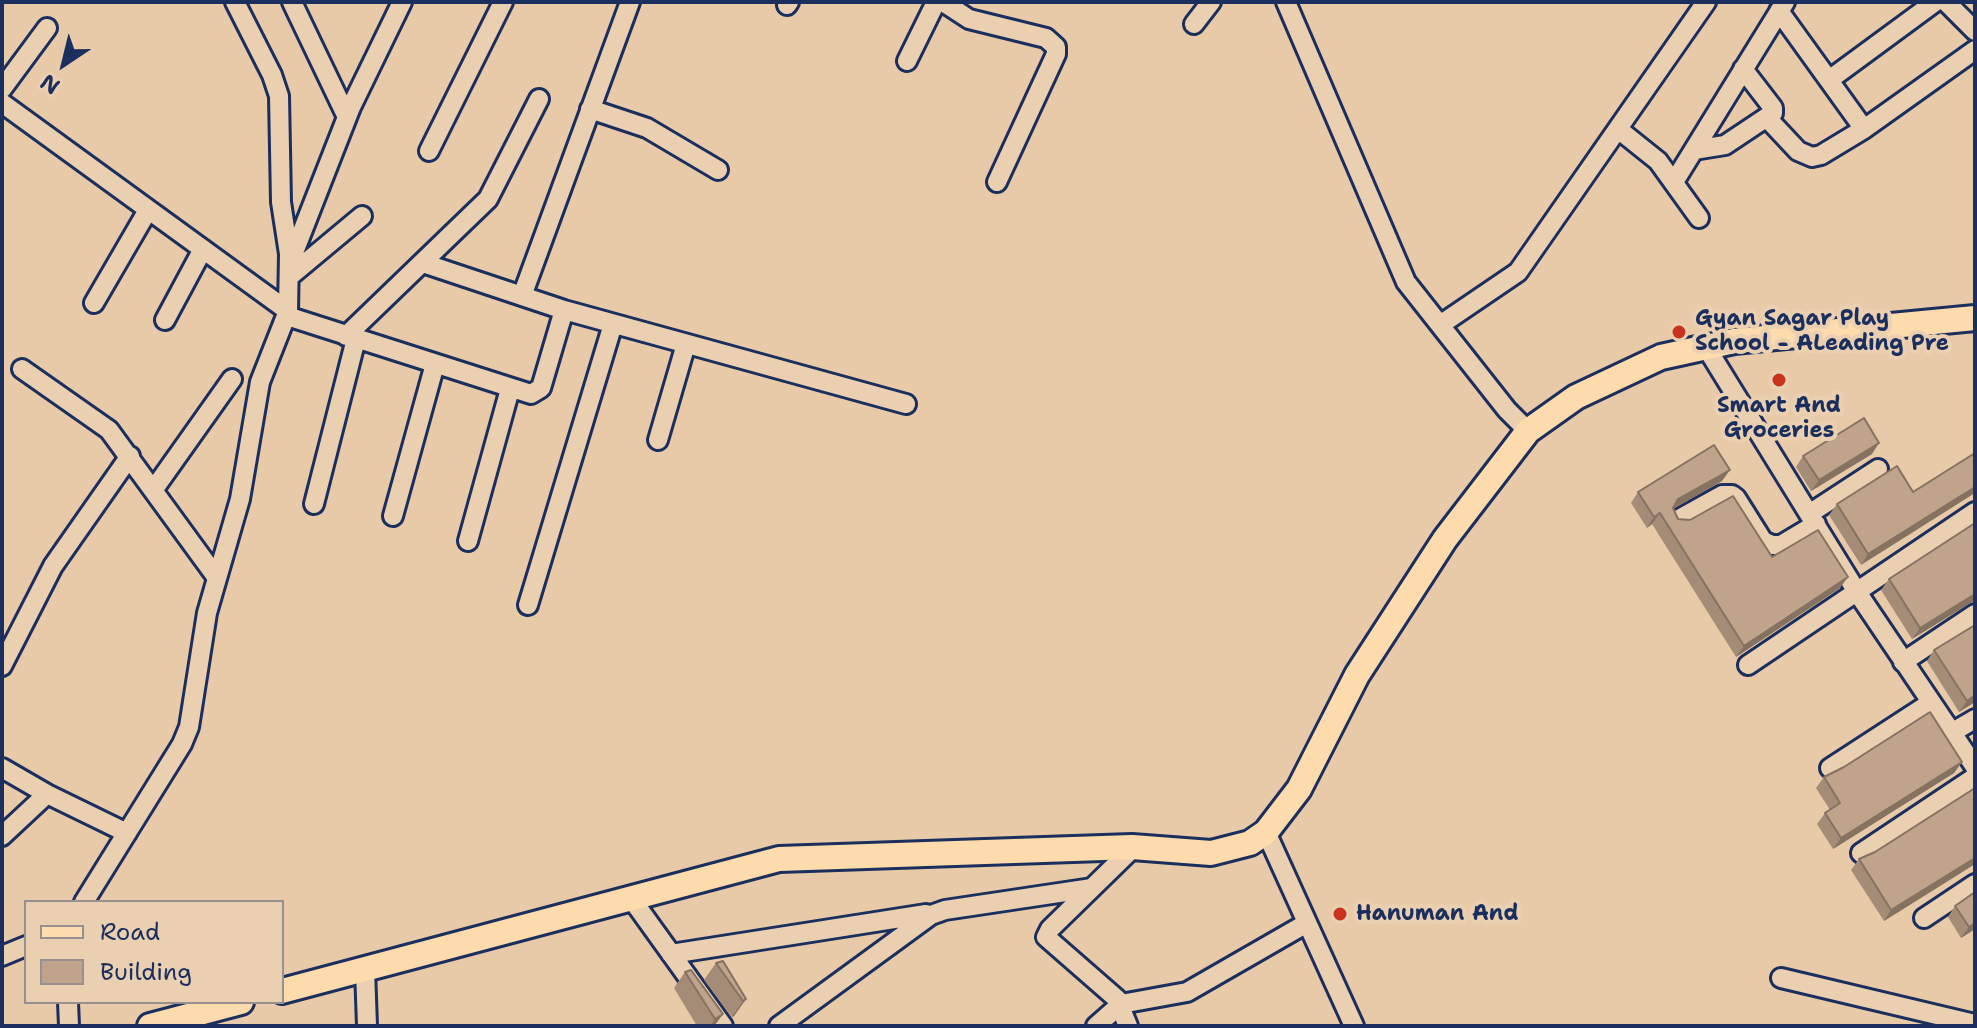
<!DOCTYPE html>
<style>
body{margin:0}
#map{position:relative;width:1977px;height:1028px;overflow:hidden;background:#e8caa8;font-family:"Shantell Sans",sans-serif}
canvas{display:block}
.frame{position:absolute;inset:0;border:4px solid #1b2f5e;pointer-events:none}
.legend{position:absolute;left:24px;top:900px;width:260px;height:104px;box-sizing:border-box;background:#ead0b1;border:2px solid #979090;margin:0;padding:10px 14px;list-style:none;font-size:24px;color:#1b2f5e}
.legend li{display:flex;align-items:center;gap:16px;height:40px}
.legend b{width:40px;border:2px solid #979090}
.north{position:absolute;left:24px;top:24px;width:80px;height:80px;-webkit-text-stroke:6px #ead0b1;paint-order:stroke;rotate:215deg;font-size:22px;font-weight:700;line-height:32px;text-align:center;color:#1b2f5e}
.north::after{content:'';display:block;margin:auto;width:28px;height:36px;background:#1b2f5e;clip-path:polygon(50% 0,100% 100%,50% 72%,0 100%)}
</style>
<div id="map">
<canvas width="1977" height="1028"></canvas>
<div class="frame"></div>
<ul class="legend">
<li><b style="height:10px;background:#fedbac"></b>Road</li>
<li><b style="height:22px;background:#bfa38a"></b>Building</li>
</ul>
<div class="north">N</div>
</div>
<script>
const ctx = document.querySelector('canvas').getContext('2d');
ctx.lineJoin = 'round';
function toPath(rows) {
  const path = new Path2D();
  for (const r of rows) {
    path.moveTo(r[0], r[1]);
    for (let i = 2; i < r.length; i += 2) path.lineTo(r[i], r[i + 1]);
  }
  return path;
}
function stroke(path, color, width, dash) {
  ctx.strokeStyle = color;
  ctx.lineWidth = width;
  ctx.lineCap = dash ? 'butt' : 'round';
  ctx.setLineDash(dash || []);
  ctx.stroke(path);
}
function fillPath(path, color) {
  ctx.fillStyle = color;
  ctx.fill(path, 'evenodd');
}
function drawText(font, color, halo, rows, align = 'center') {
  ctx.font = font + ' "Shantell Sans",sans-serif';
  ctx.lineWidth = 8;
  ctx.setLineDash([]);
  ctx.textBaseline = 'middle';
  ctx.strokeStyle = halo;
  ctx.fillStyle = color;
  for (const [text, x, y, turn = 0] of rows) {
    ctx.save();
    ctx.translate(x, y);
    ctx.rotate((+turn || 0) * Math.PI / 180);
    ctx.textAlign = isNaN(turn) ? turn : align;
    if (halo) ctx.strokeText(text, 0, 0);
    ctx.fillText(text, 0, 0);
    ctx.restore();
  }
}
const minor = toPath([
 [292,2,347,117],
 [943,2,969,19,1046,38,1056,47,1056,54,997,182],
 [1286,2,1406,282,1507,410,1528,431],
 [1946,2,1975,31],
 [787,5,789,2],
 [1779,11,1864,129],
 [1194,24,1211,2],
 [907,61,936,2],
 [1829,80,1935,2],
 [2,89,47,28],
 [2,103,288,311],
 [590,109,647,128,718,170],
 [1768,119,1798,151,1812,157,1821,155,1864,129,1975,50],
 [1618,129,1658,161,1699,218],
 [1694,150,1725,145,1773,113,1773,108,1743,69],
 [429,151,503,2],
 [1674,182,1785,2],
 [291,260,351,107,402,2],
 [423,263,564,310,906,404],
 [290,276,362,216],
 [522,296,630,2],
 [94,303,148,210],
 [287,316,531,394,541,388,564,310],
 [165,320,203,249],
 [1440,325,1518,272,1706,2],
 [346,336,488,199,539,99],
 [1706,347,1857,592,1975,767],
 [22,369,109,430,217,578],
 [658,440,686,344],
 [154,489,232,379],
 [314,504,356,339],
 [1809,514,1878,469],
 [393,516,435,364],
 [1677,520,1722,495,1732,495,1736,498,1763,541,1772,545,1781,545,1816,524],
 [468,541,510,389],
 [528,605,613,324],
 [1903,662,1975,614],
 [1748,665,1975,512],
 [2,666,53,566,130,456],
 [1951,733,1975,719],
 [2,768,47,794,127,833],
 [1830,768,1930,703],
 [1266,832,1354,1026],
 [2,836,47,794],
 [1861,853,1975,777],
 [631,898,723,1026],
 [84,902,182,744,189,727,207,613,240,499,260,382,288,311,289,254,281,202,279,96,272,75,235,2],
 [1924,918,1975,884],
 [671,954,926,914],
 [2,956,26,946],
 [365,969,367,1026],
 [1781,978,1975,1024],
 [68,1002,69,1026],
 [779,1026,931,915,945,910,1092,888],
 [1096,1026,1121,1004,1187,992,1307,923],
 [1128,1026,1117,999,1046,937,1050,929,1133,848]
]);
const major = toPath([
 [282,991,779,859,1132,847,1211,853,1250,843,1266,832,1299,789,1357,675,1445,539,1528,431,1576,397,1661,357,1734,341,1975,318],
 [150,1026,241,1002]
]);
const wall = toPath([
 [1872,454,1811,491,1796,467,1803,456],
 [1722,481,1673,509,1678,519,1772,557,1840,588,1736,657,1652,524,1647,528,1631,503,1638,492],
 [1913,492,1861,565,1829,515,1837,504],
 [1975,523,1975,600,1912,639,1881,590,1889,579],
 [1975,625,1975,702,1959,712,1927,661,1934,650],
 [1962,762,1954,773,1833,849,1817,824,1825,813,1830,810,1816,788,1824,777],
 [1975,788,1975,864,1884,921,1851,870,1859,859,1875,852],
 [1975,892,1975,929,1961,938,1948,917,1955,906],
 [716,963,746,999,734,1016,732,1017,704,980],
 [685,972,723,1014,714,1026,697,1026,674,988]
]);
const shadedWall = toPath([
 [1879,443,1872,454,1811,491,1819,480],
 [1730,470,1722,481,1671,510,1678,499],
 [1975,487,1975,493,1861,565,1868,554],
 [1660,513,1652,524,1647,528,1654,517],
 [1848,577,1840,588,1736,657,1744,646],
 [1975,594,1975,600,1912,639,1920,628],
 [1975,695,1975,702,1959,712,1967,701],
 [1962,762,1954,773,1833,849,1841,838],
 [1975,858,1975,864,1884,921,1891,910],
 [1975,923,1975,929,1961,938,1969,927],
 [746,999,734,1016,732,1017,743,1001],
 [723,1014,714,1026,710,1026,715,1019]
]);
const building = toPath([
 [1864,418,1879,443,1819,480,1803,456,1864,418],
 [1714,445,1730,470,1678,499,1673,508,1678,519,1690,520,1733,496,1772,557,1818,530,1848,577,1744,646,1660,513,1654,517,1638,492,1714,445],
 [1975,453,1975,487,1868,554,1837,504,1897,466,1913,492,1975,453],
 [1975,523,1975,594,1920,628,1889,579,1975,523],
 [1975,625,1975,695,1967,701,1934,650,1975,625],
 [1930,712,1962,762,1841,838,1825,813,1840,803,1824,777,1844,767,1930,712],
 [1975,788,1975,858,1891,910,1859,859,1875,852,1975,788],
 [1975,892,1975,923,1969,927,1955,906,1975,892],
 [723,961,746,999,743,1001,716,963,723,961],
 [691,970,723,1014,715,1019,685,972,691,970]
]);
const markers = [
 [1679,332,8,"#c8321e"],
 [1779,380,8,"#c8321e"],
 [1340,914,8,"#c8321e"]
];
const poiNames = [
 ["Gyan Sagar Play",1695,319],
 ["School - ALeading Pre",1695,344],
 ["Smart And",1779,406,"center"],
 ["Groceries",1779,431,"center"],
 ["Hanuman And",1356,914]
];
stroke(minor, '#1b2f5e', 24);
stroke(major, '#1b2f5e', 30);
stroke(minor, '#ead0b1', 18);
stroke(major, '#fedbac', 24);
fillPath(wall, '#a48c77');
fillPath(shadedWall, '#867261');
fillPath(building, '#bfa38a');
stroke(building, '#867261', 2);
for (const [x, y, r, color] of markers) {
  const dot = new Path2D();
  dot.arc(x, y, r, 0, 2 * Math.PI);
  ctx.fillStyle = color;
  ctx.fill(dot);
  stroke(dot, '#ead0b1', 3);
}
drawText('bold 22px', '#1b2f5e', '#ead0b1', poiNames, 'left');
</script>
